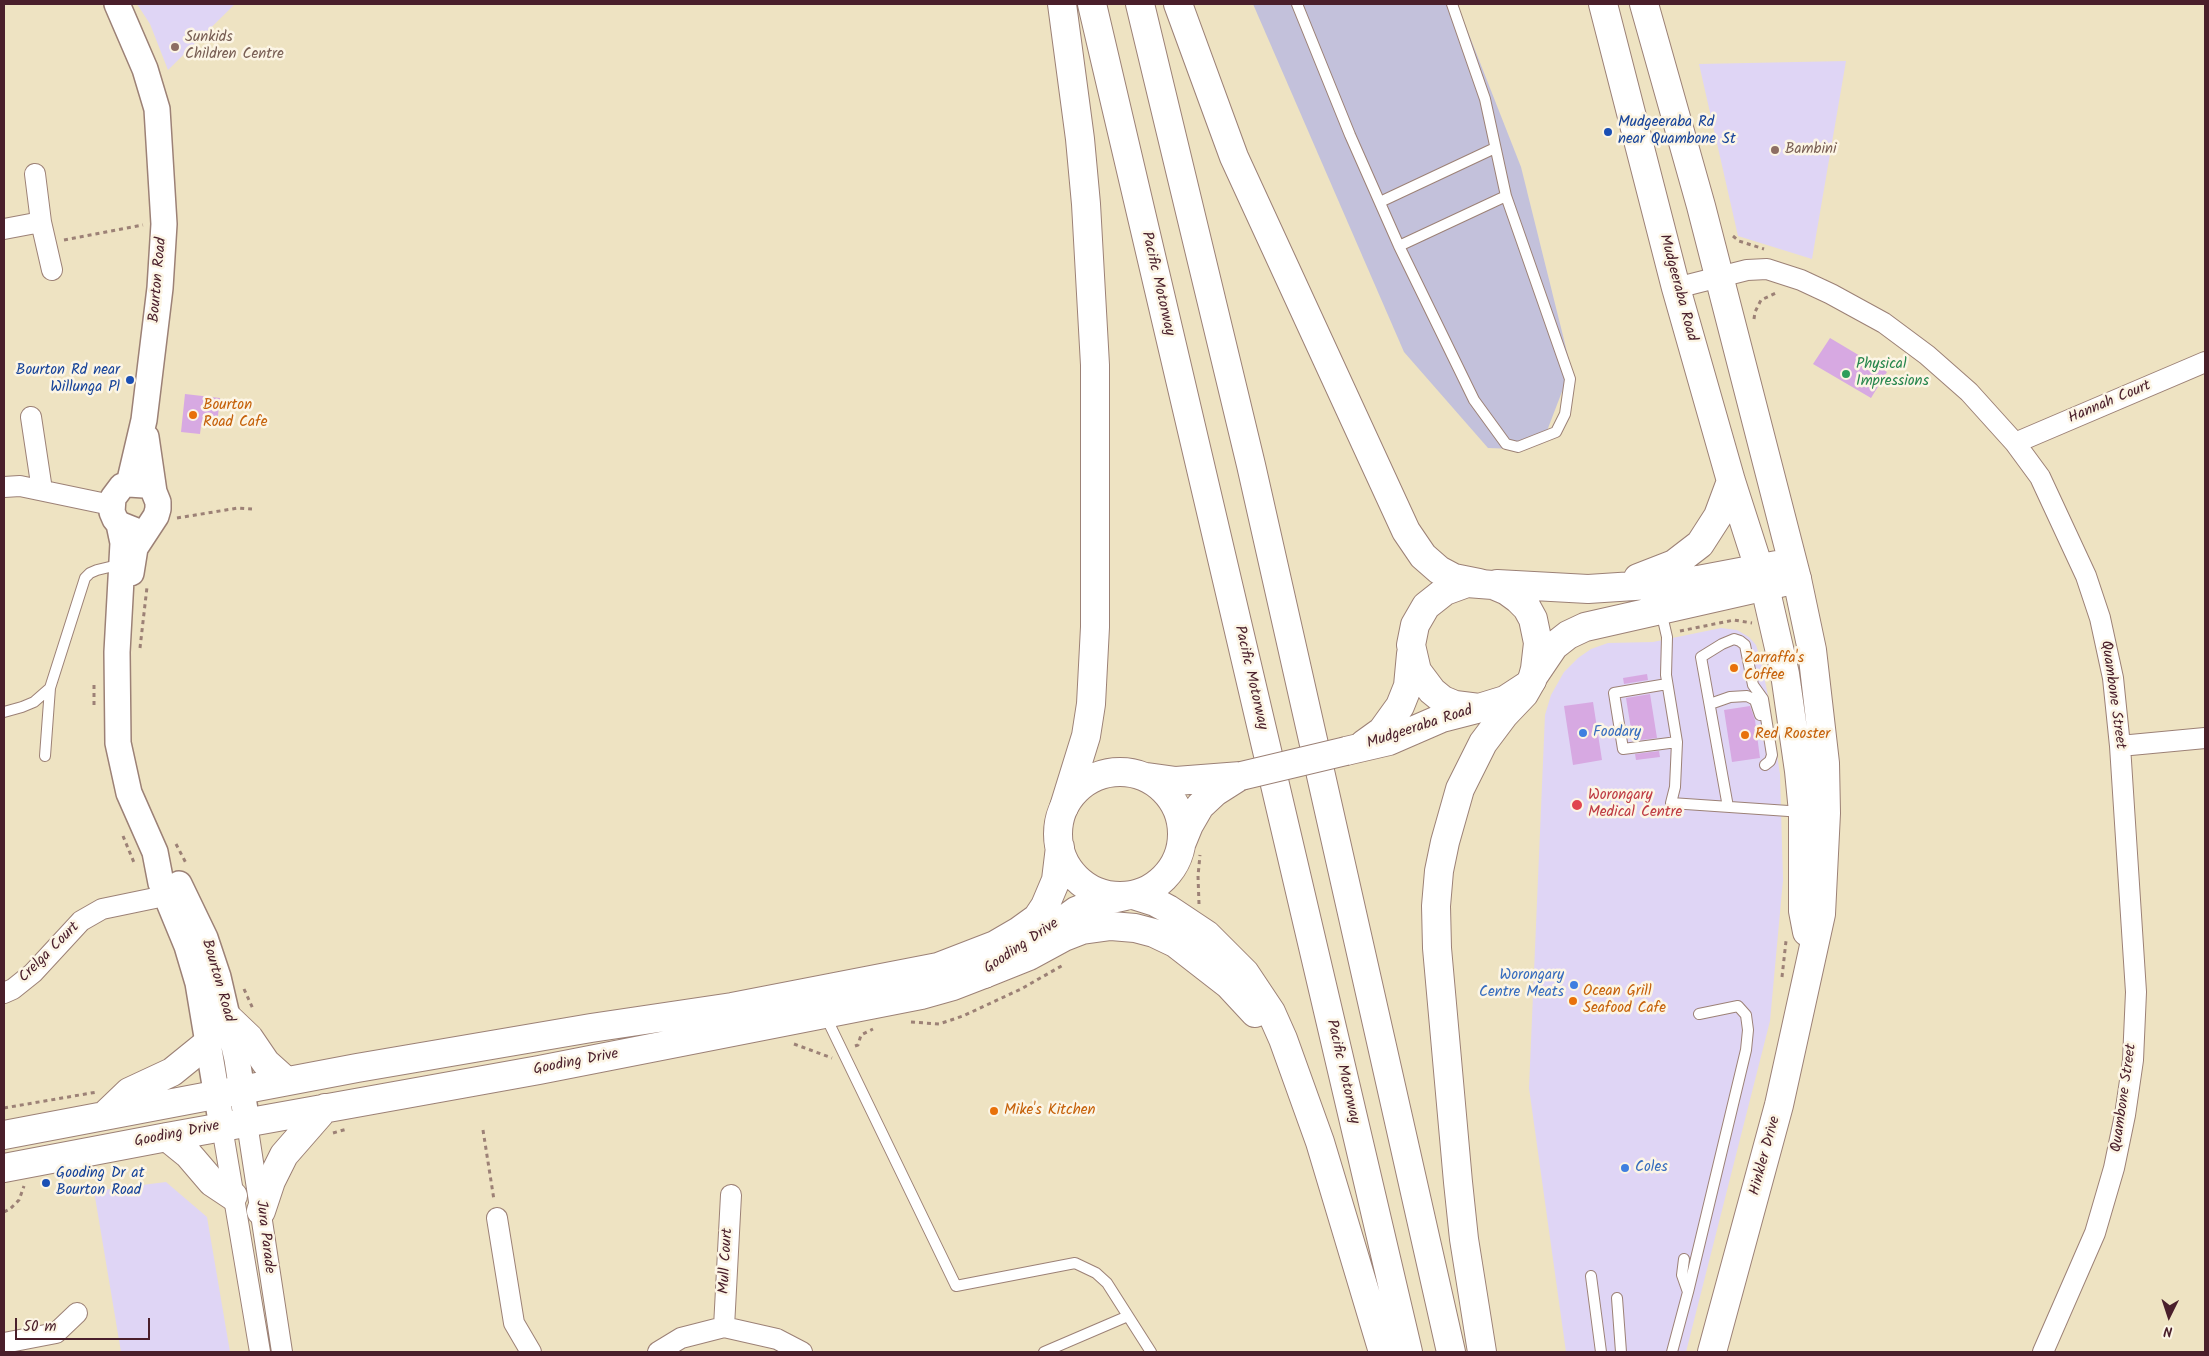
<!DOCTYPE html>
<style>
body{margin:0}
#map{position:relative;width:2209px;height:1356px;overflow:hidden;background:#eee3c2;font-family:Kalam,sans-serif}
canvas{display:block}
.frame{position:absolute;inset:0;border:5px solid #4a1f2b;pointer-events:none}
.north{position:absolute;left:2144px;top:1291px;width:50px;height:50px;-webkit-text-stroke:4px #fcf5e5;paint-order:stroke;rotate:184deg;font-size:14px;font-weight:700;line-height:20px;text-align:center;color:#4a1f2b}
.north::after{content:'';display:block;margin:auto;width:18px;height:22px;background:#4a1f2b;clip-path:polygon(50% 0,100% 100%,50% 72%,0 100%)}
.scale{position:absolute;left:15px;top:1318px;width:135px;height:22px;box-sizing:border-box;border:2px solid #4a1f2b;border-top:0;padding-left:6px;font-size:15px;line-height:18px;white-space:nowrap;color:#4a1f2b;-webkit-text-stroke:4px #fcf5e5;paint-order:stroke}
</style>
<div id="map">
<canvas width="2209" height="1356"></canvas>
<div class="frame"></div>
<div class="north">N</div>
<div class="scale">50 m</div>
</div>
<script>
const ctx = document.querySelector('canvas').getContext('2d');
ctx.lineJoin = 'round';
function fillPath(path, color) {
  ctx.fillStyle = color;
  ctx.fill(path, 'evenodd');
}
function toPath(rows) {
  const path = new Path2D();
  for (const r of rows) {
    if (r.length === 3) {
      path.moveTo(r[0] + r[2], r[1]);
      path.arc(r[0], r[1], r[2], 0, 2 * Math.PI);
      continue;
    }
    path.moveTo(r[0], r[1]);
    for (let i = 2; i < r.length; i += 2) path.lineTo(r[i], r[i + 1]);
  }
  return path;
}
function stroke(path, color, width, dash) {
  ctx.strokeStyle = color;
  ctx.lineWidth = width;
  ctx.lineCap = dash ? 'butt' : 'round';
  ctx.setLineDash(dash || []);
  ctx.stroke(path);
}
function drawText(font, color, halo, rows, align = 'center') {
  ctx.font = font + ' Kalam,sans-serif';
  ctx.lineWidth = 5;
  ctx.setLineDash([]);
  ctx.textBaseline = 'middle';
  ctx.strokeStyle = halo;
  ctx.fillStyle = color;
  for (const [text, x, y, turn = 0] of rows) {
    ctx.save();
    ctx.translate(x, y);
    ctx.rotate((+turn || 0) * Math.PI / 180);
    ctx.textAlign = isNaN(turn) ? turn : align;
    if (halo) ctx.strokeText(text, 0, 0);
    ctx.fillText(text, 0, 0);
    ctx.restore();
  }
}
const built = toPath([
 [137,4,235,4,168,70,150,24],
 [1846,61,1812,259,1738,236,1699,64],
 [1721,628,1737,630,1749,637,1756,645,1761,661,1768,696,1780,774,1783,880,1770,1021,1686,1352,1566,1352,1529,1088,1545,715,1551,695,1564,672,1578,658,1591,649,1608,643,1653,642],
 [166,1182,207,1217,230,1352,121,1352,94,1191]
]);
const industrial = toPath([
 [1253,4,1457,4,1521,167,1571,368,1542,444,1516,449,1488,448,1404,352]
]);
const building = toPath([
 [1830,338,1887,372,1871,398,1813,364],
 [185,394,220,398,217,424,215,424,214,427,201,426,200,434,181,432],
 [1647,674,1648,680,1624,684,1623,678],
 [1650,694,1657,738,1633,741,1626,698],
 [1593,702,1602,760,1573,765,1564,706],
 [1750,706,1755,720,1760,758,1732,762,1724,710],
 [1659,751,1660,757,1636,760,1635,754]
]);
const path = toPath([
 [1733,236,1739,241,1764,249],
 [64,240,143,225],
 [1754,319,1755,312,1761,300,1778,292],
 [177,518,238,508,252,509],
 [1680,631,1734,620,1752,623],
 [140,648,147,587],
 [94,685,94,709],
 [123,836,135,865],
 [176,844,187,865],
 [1199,904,1198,876,1200,855],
 [1782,977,1786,941],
 [244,989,253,1009],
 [911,1022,939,1024,963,1016,1021,989,1065,964],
 [794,1044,832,1058],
 [855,1046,858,1045,861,1035,873,1029],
 [4,1108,97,1092],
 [483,1130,494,1200],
 [333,1133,347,1129],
 [4,1212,10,1209,19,1200,24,1186]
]);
const service = toPath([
 [1297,4,1350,135,1399,246,1474,400,1506,444,1518,447,1556,432,1565,414,1570,379,1506,196,1485,99,1452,4],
 [1380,202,1495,148],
 [1399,246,1506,196],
 [1661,611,1667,637,1666,675,1677,742,1675,787,1671,803,1803,812],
 [1667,684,1614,693,1623,749,1677,742],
 [1710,704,1730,697,1747,696,1755,700,1760,715],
 [4,712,22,707,34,702,50,688,85,578,90,573,97,570,122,564],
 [45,756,50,688],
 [1728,807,1701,657,1722,644,1734,639,1740,641,1745,645,1753,685,1763,699,1772,755,1770,761,1765,765],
 [825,1015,956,1286,1075,1263,1096,1273,1107,1283,1151,1352],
 [1591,1276,1601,1352],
 [1688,1292,1746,1050,1748,1030,1746,1015,1738,1006,1699,1014],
 [1617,1298,1621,1352],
 [1044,1352,1128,1316],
 [1672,1352,1688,1292,1682,1275,1684,1259]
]);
const minor = toPath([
 [35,174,41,222,52,270],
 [4,229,41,222],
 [1676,288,1747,270,1767,269,1801,280,1831,294,1884,323,1927,355,1969,392,2015,443,2040,477,2086,576,2100,618,2113,678,2120,746,2136,992,2133,1060,2125,1115,2114,1168,2095,1233,2043,1352],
 [31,417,42,490],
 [2015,443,2205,362],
 [4,487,20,486,111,505],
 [2120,746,2205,738],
 [4,993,13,989,33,973,81,921,102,909,155,898,179,889],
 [247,1123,282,1352],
 [222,1127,260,1352],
 [497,1218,514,1323,531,1352],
 [724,1327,731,1195],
 [4,1343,56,1333,77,1313],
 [658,1352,681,1338,724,1327,777,1339,802,1352]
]);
const tertiary = toPath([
 [117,4,145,69,157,109,164,224,160,288,144,420,129,484],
 [119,524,123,543,117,652,118,743,129,793,155,852,161,883,187,946,198,983,222,1127],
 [134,530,119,524,115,519,112,512,113,498,122,486,129,484,144,485],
 [131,573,135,548,156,516,158,509,158,502,154,492,146,437],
 [179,884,205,938,218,977,237,1059,247,1123]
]);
const secondary = toPath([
 [1765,587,1785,674,1799,771,1803,812,1803,911,1807,932],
 [1712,1352,1779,1105,1821,914,1826,813,1825,763,1812,650,1797,579]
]);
const primary = toPath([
 [1603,4,1676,288,1731,481,1765,587],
 [1638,578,1674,564,1700,544,1718,516,1731,481],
 [1467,583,1493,585,1507,591,1518,599,1527,608,1533,619,1538,643,1535,669,1532,680,1528,685,1505,700,1479,708,1455,705,1443,700,1432,691,1417,671,1411,645,1415,625,1426,606,1445,591,1467,583],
 [1497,584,1588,589,1665,584,1698,580,1777,565],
 [1533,677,1554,646,1568,635,1585,627,1797,579,1701,206,1644,4],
 [1364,744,1382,731,1400,706,1408,686,1411,654],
 [1346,751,1389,741,1442,718,1477,709],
 [1120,834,62],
 [1147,777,1176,781,1241,776],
 [1182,842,1189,825,1200,806,1215,792,1237,778],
 [228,1018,249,1038,266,1063,286,1081],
 [105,1115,129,1092,172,1072,209,1042],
 [4,1135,357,1068,591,1028,732,1007,938,967,995,945,1019,931,1037,918,1045,906,1056,880,1060,847],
 [167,1137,188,1154,212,1182,233,1196],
 [4,1168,167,1137,539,1070,921,995,953,986,984,974,1021,951,1076,911,1098,902,1125,896],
 [261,1211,271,1181,284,1155,325,1108]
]);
const motorway = toPath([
 [1062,4,1080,139,1086,204,1095,365,1095,627,1091,704,1086,736,1064,807],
 [1092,4,1408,1352],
 [1140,4,1251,465,1451,1352],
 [1178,4,1234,157,1406,531,1423,556,1439,570,1454,578,1479,583],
 [1133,895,1155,902,1168,909,1207,935,1245,973,1271,1012,1283,1039,1320,1142,1383,1352],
 [984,974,1029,956,1064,937,1082,930,1111,926,1135,928,1154,933,1175,943,1229,985,1255,1013],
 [1482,1352,1464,1239,1458,1182,1437,948,1436,906,1439,871,1445,842,1460,789,1483,743,1504,715,1524,694,1532,680]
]);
const primaryBridge = toPath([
 [1241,776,1346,751]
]);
const markers = [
 [175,47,5,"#8d6e63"],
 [1608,132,5,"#1a4fb4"],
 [1775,150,5,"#8d6e63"],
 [1846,374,5,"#2e9e5b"],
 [130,380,5,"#1a4fb4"],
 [193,415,5,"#e8710a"],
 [1734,668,5,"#e8710a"],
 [1583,733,5,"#3f7fe0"],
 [1745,735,5,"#e8710a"],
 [1577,805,6,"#e0444e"],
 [1574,985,5,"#3f7fe0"],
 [1573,1001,5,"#e8710a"],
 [994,1111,5,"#e8710a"],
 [1625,1168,5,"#3f7fe0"],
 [46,1183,5,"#1a4fb4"]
];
const educationNames = [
 ["Sunkids",185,38],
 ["Children Centre",185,55],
 ["Bambini",1785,150]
];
const transitNames = [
 ["Mudgeeraba Rd",1618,123],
 ["near Quambone St",1618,140],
 ["Bourton Rd near",120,371,"right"],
 ["Willunga Pl",120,388,"right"],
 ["Gooding Dr at",56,1174],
 ["Bourton Road",56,1191]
];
const streetNames = [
 ["Bourton Road",159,280,-85],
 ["Pacific Motorway",1157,284,77],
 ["Mudgeeraba Road",1677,288,75],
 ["Hannah Court",2110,403,-23],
 ["Pacific Motorway",1250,678,77],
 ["Quambone Street",2112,695,82],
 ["Mudgeeraba Road",1420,728,-18],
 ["Gooding Drive",1022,947,-34],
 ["Crelga Court",50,953,-45],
 ["Bourton Road",217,981,74],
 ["Gooding Drive",576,1063,-11],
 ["Pacific Motorway",1342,1072,77],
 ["Quambone Street",2125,1098,-82],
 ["Gooding Drive",177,1135,-11],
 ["Hinkler Drive",1766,1156,-75],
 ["Jura Parade",264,1237,83],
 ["Mull Court",727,1261,-87]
];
const leisureNames = [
 ["Physical",1856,365],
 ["Impressions",1856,382]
];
const foodNames = [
 ["Bourton",203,406],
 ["Road Cafe",203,423],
 ["Zarraffa's",1744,659],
 ["Coffee",1744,676],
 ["Red Rooster",1755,735],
 ["Ocean Grill",1583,992],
 ["Seafood Cafe",1583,1009],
 ["Mike's Kitchen",1004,1111]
];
const shopNames = [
 ["Foodary",1593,733],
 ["Worongary",1564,976,"right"],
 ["Centre Meats",1564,993,"right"],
 ["Coles",1635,1168]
];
const healthNames = [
 ["Worongary",1588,796],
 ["Medical Centre",1588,813]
];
fillPath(built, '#dfd5f5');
fillPath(industrial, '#c3c1db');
fillPath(building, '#d7a9e2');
stroke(service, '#9c8176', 12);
stroke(minor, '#9c8176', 22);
stroke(tertiary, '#9c8176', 28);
stroke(secondary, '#9c8176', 30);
stroke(primary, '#9c8176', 30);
stroke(motorway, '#9c8176', 30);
stroke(path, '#9c8176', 3, [4, 4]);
stroke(service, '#fff', 10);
stroke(minor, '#fff', 20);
stroke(tertiary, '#fff', 25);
stroke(secondary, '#fff', 28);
stroke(primary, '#fff', 28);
stroke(motorway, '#fff', 28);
stroke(primaryBridge, '#9c8176', 30, []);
stroke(primaryBridge, '#fff', 28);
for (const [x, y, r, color] of markers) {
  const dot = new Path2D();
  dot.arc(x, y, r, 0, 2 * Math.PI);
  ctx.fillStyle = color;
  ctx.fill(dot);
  stroke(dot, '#fcf5e5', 2);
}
drawText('15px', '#785e54', '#fcf5e5', educationNames, 'left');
drawText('15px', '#164399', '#fcf5e5', transitNames, 'left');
drawText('15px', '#4a1f2b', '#fcf5e5', streetNames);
drawText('15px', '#27864d', '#fcf5e5', leisureNames, 'left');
drawText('15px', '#c56008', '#fcf5e5', foodNames, 'left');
drawText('15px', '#366cbe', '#fcf5e5', shopNames, 'left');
drawText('15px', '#be3a42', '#fcf5e5', healthNames, 'left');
</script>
